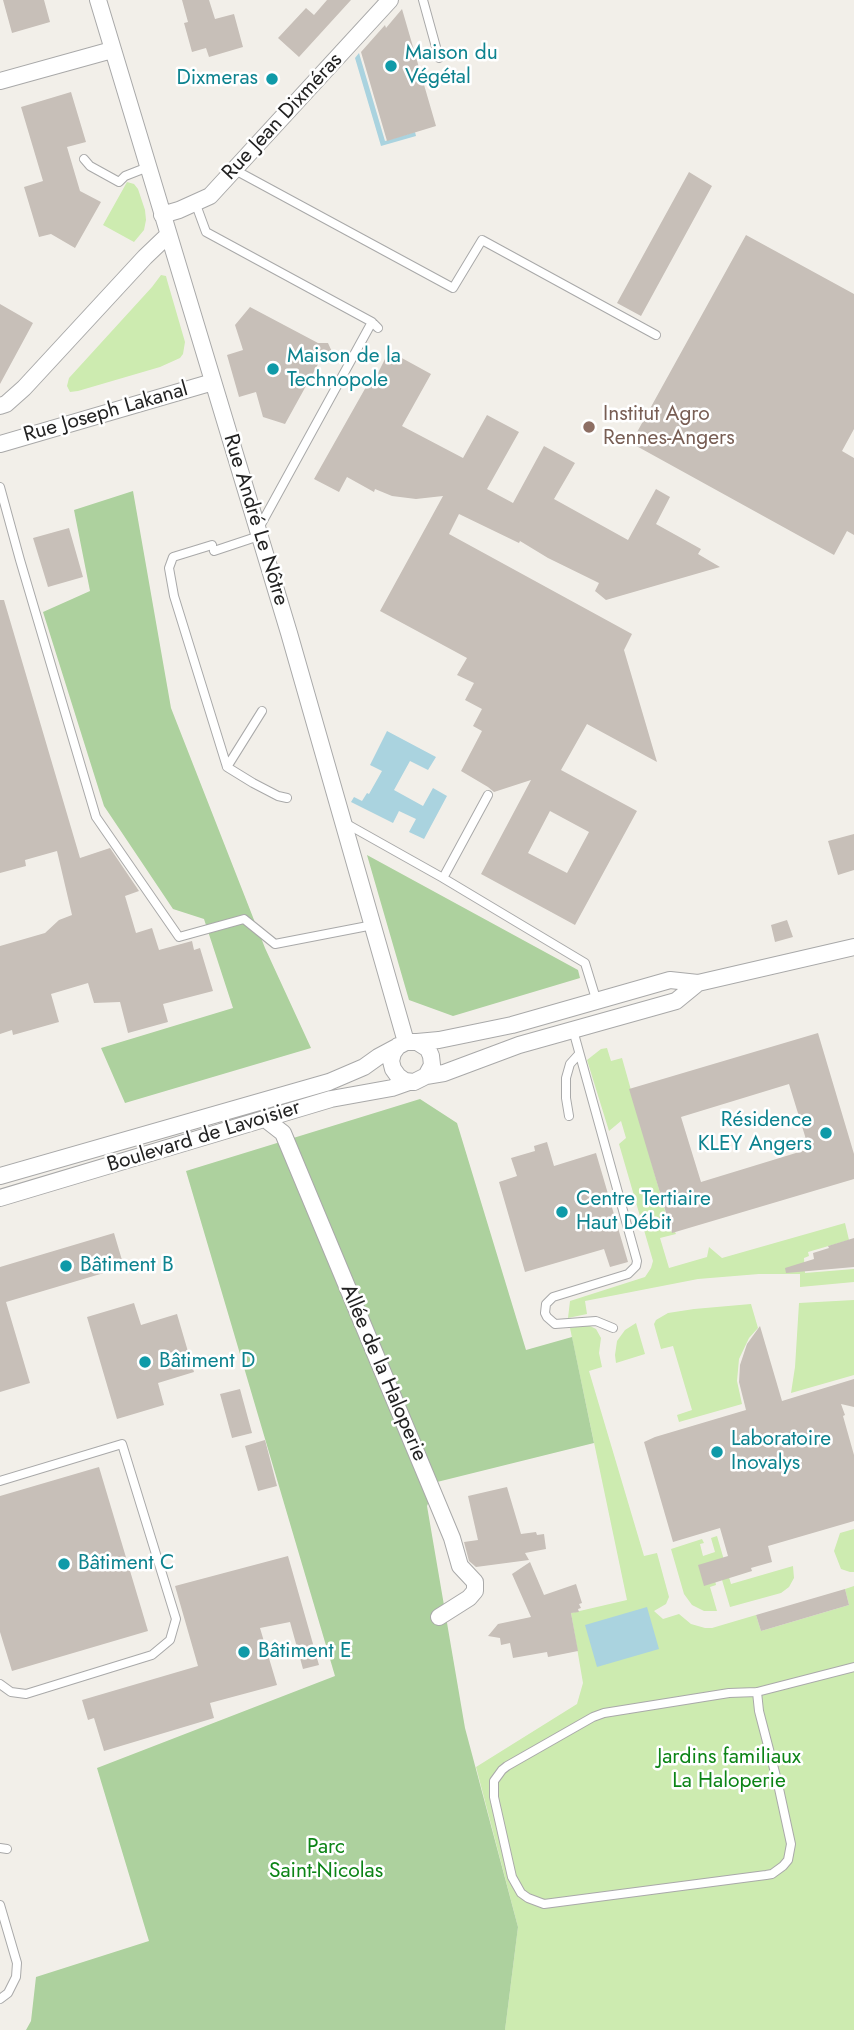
<!DOCTYPE html>
<meta charset="utf-8">
<style>
body{margin:0}
canvas{display:block;background:#f2efe9}
</style>
<canvas width="854" height="2030"></canvas>
<script>
const ctx = document.querySelector('canvas').getContext('2d');
ctx.lineJoin = 'round';
function fillPath(path, color) {
  ctx.fillStyle = color;
  ctx.fill(path, 'evenodd');
}
function toPath(rows) {
  const path = new Path2D();
  for (const r of rows) {
    path.moveTo(r[0], r[1]);
    for (let i = 2; i < r.length; i += 2) path.lineTo(r[i], r[i + 1]);
  }
  return path;
}
function stroke(path, color, width, dash) {
  ctx.strokeStyle = color;
  ctx.lineWidth = width;
  ctx.lineCap = dash ? 'butt' : 'round';
  ctx.setLineDash(dash || []);
  ctx.stroke(path);
}
function drawText(font, color, halo, rows, align = 'center') {
  ctx.font = font + ' Jost,sans-serif';
  ctx.lineWidth = 5;
  ctx.setLineDash([]);
  ctx.textBaseline = 'middle';
  ctx.strokeStyle = halo;
  ctx.fillStyle = color;
  for (const [text, x, y, turn = 0] of rows) {
    ctx.save();
    ctx.translate(x, y);
    ctx.rotate((+turn || 0) * Math.PI / 180);
    ctx.textAlign = isNaN(turn) ? turn : align;
    if (halo) ctx.strokeText(text, 0, 0);
    ctx.fillText(text, 0, 0);
    ctx.restore();
  }
}
const grass = toPath([
 [127,182,134,184,138,189,145,210,146,220,144,230,134,242,103,225],
 [161,275,166,276,167,280,185,342,183,354,180,358,160,367,78,391,70,392,67,386,69,378,152,287],
 [607,1048,611,1061,622,1058,671,1232,675,1232,676,1234,660,1238,669,1268,707,1257,709,1247,722,1258,845,1223,849,1240,808,1252,809,1256,804,1258,805,1273,854,1269,854,1282,800,1287,800,1274,759,1274,698,1279,585,1301,587,1314,568,1318,570,1301,645,1277,651,1268,653,1261,619,1144,626,1138,621,1121,609,1131,587,1060,601,1049],
 [854,1300,854,1375,791,1393,795,1367,799,1303],
 [751,1304,758,1328,749,1338,739,1359,737,1381,742,1404,679,1422,677,1415,692,1410,673,1346,661,1349,654,1324,656,1320,668,1313,694,1309],
 [636,1323,645,1354,616,1363,615,1355,617,1341,625,1330],
 [588,1325,596,1329,601,1338,599,1353,602,1367,589,1371,644,1556,657,1553,669,1597,666,1604,654,1611,663,1619,679,1614,691,1624,705,1628,712,1628,756,1615,761,1631,849,1605,845,1589,854,1586,854,2030,505,2030,518,1927,476,1767,577,1704,583,1683,571,1613,627,1600,570,1328],
 [854,1529,854,1572,850,1572,841,1569,834,1551,840,1533],
 [717,1536,731,1584,793,1566,794,1578,789,1587,781,1593,730,1607,717,1563,711,1564,716,1585,710,1587,717,1611,704,1611,692,1605,684,1594,671,1549,702,1539,704,1543,700,1544,703,1556,715,1552,711,1538]
]);
const forest = toPath([
 [133,491,171,708,265,948,311,1048,125,1103,101,1048,233,1008,204,919,173,909,104,806,43,612,90,591,74,510],
 [367,855,578,970,580,978,453,1016,409,1000],
 [420,1099,457,1123,526,1350,572,1337,594,1443,437,1482,427,1506,465,1728,518,1927,505,2030,26,2030,31,2021,36,1977,149,1941,97,1768,335,1676,186,1171]
]);
const water = toPath([
 [359,53,385,141,415,132,416,136,381,146,355,58],
 [387,731,436,757,428,770,410,761,394,790,423,806,433,788,447,796,424,839,409,832,416,819,399,811,393,823,351,802,354,797,362,801,367,793,369,794,382,771,370,765],
 [647,1607,659,1649,597,1667,585,1625]
]);
const building = toPath([
 [3,0,44,0,50,22,12,33],
 [182,0,209,0,215,19,234,14,243,47,209,57,206,48,192,52,184,23,188,22],
 [327,0,351,0,299,57,278,38,306,8,314,15],
 [402,9,436,126,387,141,361,52,385,25,386,28],
 [71,92,86,142,67,147,80,191,101,202,75,248,51,234,39,237,24,187,43,181,21,107],
 [689,172,712,186,641,316,617,303],
 [746,235,854,294,854,429,842,451,854,458,854,535,847,531,834,555,631,443],
 [0,304,33,323,0,384],
 [250,307,318,343,328,343,333,354,322,357,285,424,263,417,256,392,239,397,227,355,243,350,235,325],
 [389,351,431,374,402,426,463,458,487,415,519,432,487,489,513,503,544,446,575,463,554,499,628,540,656,489,670,497,656,524,701,549,698,554,720,567,606,600,595,591,599,583,548,558,520,541,519,543,459,514,449,534,632,634,624,650,657,762,587,724,561,770,637,811,575,925,481,874,531,780,494,792,488,787,461,771,482,731,473,726,482,709,465,700,474,683,457,675,467,658,380,611,443,496,416,499,392,496,375,489,374,492,347,477,339,492,314,479,375,371,378,373],
 [550,811,589,832,567,873,528,853],
 [69,528,83,577,48,587,33,538],
 [0,600,4,600,80,858,110,848,139,891,125,896,136,933,152,928,159,950,192,941,194,950,200,948,213,991,163,1004,168,1022,128,1033,120,1002,94,1003,88,983,51,994,59,1022,13,1035,12,1030,0,1034,0,946,45,933,59,920,72,915,57,851,25,860,26,866,0,873],
 [854,834,854,870,838,875,828,841],
 [787,920,793,937,775,942,771,925],
 [818,1033,854,1154,854,1179,672,1233,629,1089],
 [789,1084,809,1149,701,1182,681,1117],
 [547,1142,554,1166,596,1153,628,1262,610,1267,604,1249,525,1272,499,1182,517,1176,511,1158,535,1151,534,1146],
 [114,1233,124,1267,6,1302,30,1383,0,1392,0,1267],
 [854,1238,854,1267,786,1273,785,1268,814,1259,813,1253,829,1248,828,1246],
 [134,1303,141,1325,177,1314,194,1372,158,1383,164,1405,117,1419,87,1317],
 [760,1326,782,1401,854,1379,854,1407,841,1404,845,1415,843,1416,854,1455,854,1521,768,1546,772,1562,751,1568,752,1571,704,1586,698,1565,728,1556,720,1528,673,1542,644,1442,655,1437,746,1410,739,1382,740,1365,747,1344],
 [240,1389,252,1433,232,1438,220,1394],
 [265,1440,277,1486,258,1491,245,1446],
 [99,1467,148,1631,12,1671,0,1632,0,1496],
 [507,1487,521,1534,536,1532,537,1535,544,1534,546,1549,525,1553,529,1560,476,1567,469,1561,464,1542,478,1540,468,1496],
 [288,1556,319,1665,303,1669,290,1622,260,1628,277,1685,210,1703,214,1718,104,1751,94,1718,88,1720,82,1700,198,1666,175,1586],
 [530,1562,544,1595,576,1584,582,1603,579,1604,581,1608,578,1609,579,1612,571,1613,578,1651,548,1657,547,1652,513,1658,510,1643,501,1645,500,1638,488,1636,498,1624,531,1617,512,1574],
 [845,1589,849,1605,761,1631,756,1615]
]);
const service = toPath([
 [423,0,439,58],
 [84,159,90,166,119,182,125,176,148,167],
 [235,170,453,288,482,240,656,335],
 [195,202,206,232,372,322,378,328],
 [0,487,20,560,96,817,179,937,244,919,275,944,373,925],
 [259,528,372,322],
 [212,545,173,557,169,568,174,596,227,767,253,783,278,796,287,798],
 [214,551,259,536],
 [227,767,262,711],
 [345,823,443,878,488,795],
 [443,878,585,963,597,1002],
 [573,1030,637,1261,636,1266,628,1274,553,1297,546,1304,545,1313,547,1317,555,1324,596,1321,613,1328],
 [569,1116,566,1098,566,1078,570,1064,579,1054],
 [0,1481,122,1444,176,1619,170,1640,152,1655,26,1694,11,1692,0,1684],
 [757,1692,759,1711,778,1784,791,1844,788,1860,783,1866,772,1874,766,1875,544,1904,528,1898,521,1893,512,1877,494,1797,494,1781,502,1770,507,1766,593,1717,604,1713,729,1693,757,1692,854,1667],
 [0,1848,7,1849],
 [0,1905,17,1963,16,1977,8,1993,0,1999]
]);
const minor = toPath([
 [98,0,289,633,406,1042],
 [0,81,112,50],
 [162,215,179,210,210,196,390,0],
 [0,406,6,404,24,388,145,257,168,235],
 [0,444,213,382],
 [417,1042,439,1040,512,1025,670,980,698,983,854,947],
 [426,1076,444,1073,519,1045,676,1001,698,983],
 [265,1119,283,1133,452,1538,460,1566,475,1582,475,1591,469,1598,439,1617],
 [0,1176,329,1082,364,1067,378,1057,406,1042,417,1042,428,1049,431,1056,432,1065,426,1076,414,1082,405,1081,398,1076,393,1069,391,1061,393,1053,398,1046],
 [0,1198,331,1099,392,1088,409,1082]
]);
const markers = [
 [391,66,7,"#0f9aa8"],
 [272,79,7,"#0f9aa8"],
 [273,369,7,"#0f9aa8"],
 [589,427,7,"#8d6e63"],
 [826,1133,7,"#0f9aa8"],
 [562,1212,7,"#0f9aa8"],
 [66,1266,7,"#0f9aa8"],
 [145,1362,7,"#0f9aa8"],
 [717,1452,7,"#0f9aa8"],
 [64,1564,7,"#0f9aa8"],
 [244,1652,7,"#0f9aa8"]
];
const cultureNames = [
 ["Maison du",405,54],
 ["Végétal",405,78],
 ["Dixmeras",258,79,"right"],
 ["Maison de la",287,357],
 ["Technopole",287,381],
 ["Résidence",812,1121,"right"],
 ["KLEY Angers",812,1145,"right"],
 ["Centre Tertiaire",576,1200],
 ["Haut Débit",576,1224],
 ["Bâtiment B",80,1266],
 ["Bâtiment D",159,1362],
 ["Laboratoire",731,1440],
 ["Inovalys",731,1464],
 ["Bâtiment C",78,1564],
 ["Bâtiment E",258,1652]
];
const streetNames = [
 ["Rue Jean Dixméras",283,117,-47],
 ["Rue Joseph Lakanal",106,413,-16],
 ["Rue André Le Nôtre",255,520,73],
 ["Boulevard de Lavoisier",204,1137,-17],
 ["Allée de la Haloperie",383,1373,67]
];
const educationNames = [
 ["Institut Agro",603,415],
 ["Rennes-Angers",603,439]
];
const parkNames = [
 ["Jardins familiaux",729,1758],
 ["La Haloperie",729,1782],
 ["Parc",326,1848],
 ["Saint-Nicolas",326,1872]
];
fillPath(grass, '#cdebb0');
fillPath(forest, '#add19e');
fillPath(water, '#aad3df');
fillPath(building, '#c7bfb8');
stroke(service, '#a9a9a9', 10);
stroke(minor, '#a9a9a9', 18);
stroke(service, '#fff', 8);
stroke(minor, '#fff', 16);
for (const [x, y, r, color] of markers) {
  const dot = new Path2D();
  dot.arc(x, y, r, 0, 2 * Math.PI);
  ctx.fillStyle = color;
  ctx.fill(dot);
  stroke(dot, '#fff', 2.5);
}
drawText('21px', '#0d838f', '#fff', cultureNames, 'left');
drawText('21px', '#222', '#fff', streetNames);
drawText('21px', '#785e54', '#fff', educationNames, 'left');
drawText('21px', '#0c8416', '#fff', parkNames);
</script>
